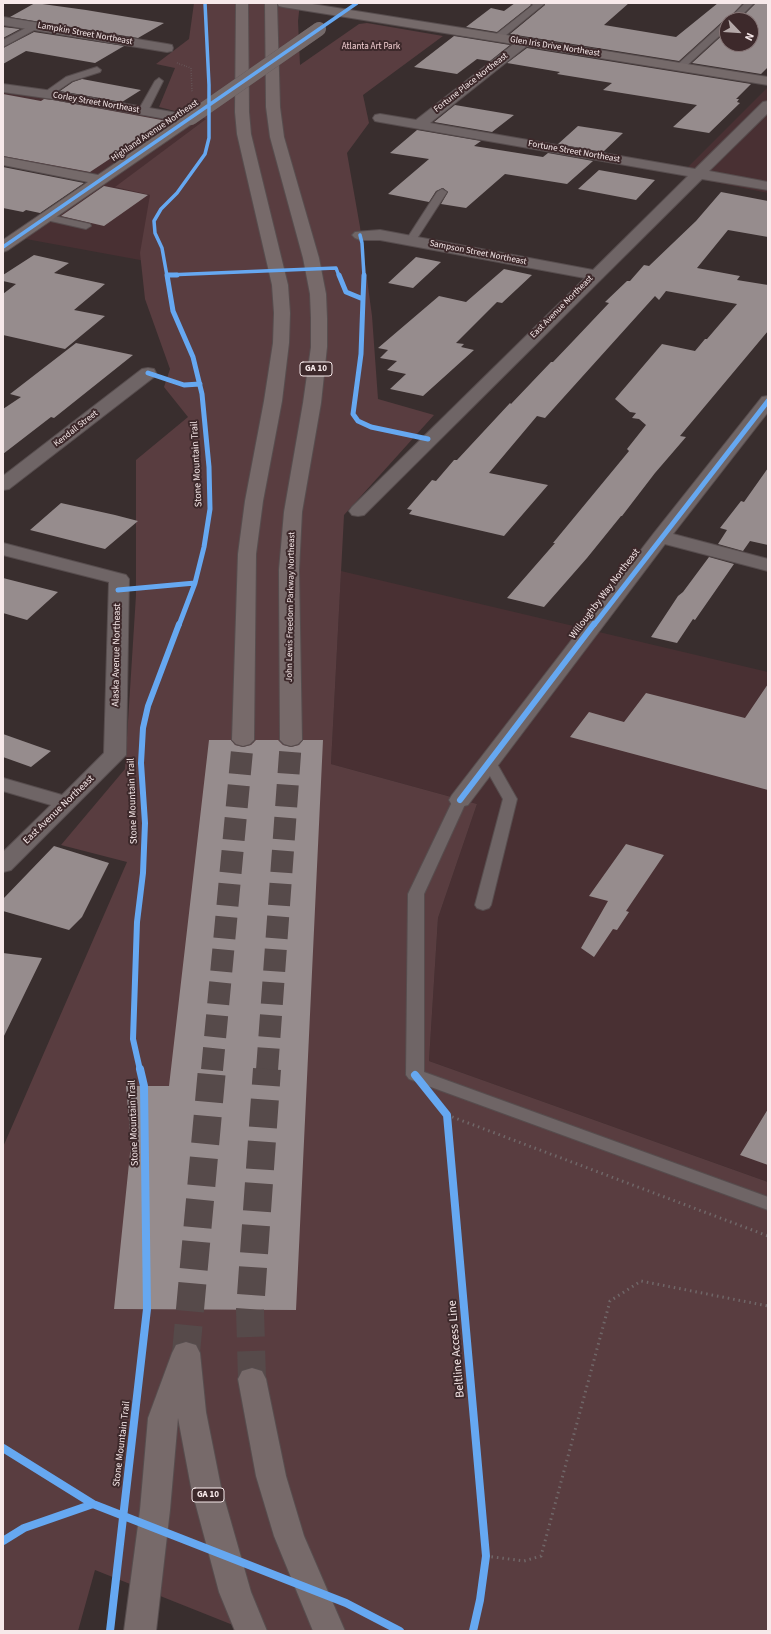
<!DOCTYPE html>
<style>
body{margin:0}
#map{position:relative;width:771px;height:1634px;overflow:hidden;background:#392e2e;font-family:"Source Sans 3",sans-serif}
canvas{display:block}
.frame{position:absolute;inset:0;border:4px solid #f7e9ea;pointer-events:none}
.north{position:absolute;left:719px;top:12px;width:40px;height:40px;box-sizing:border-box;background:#3d292b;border:1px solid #877677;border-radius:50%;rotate:115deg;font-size:11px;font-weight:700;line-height:16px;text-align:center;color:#f7e9ea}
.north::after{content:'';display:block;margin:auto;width:14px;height:18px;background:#b4a8a8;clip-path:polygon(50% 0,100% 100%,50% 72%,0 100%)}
</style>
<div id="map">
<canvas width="771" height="1634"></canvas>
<div class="frame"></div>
<div class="north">N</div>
</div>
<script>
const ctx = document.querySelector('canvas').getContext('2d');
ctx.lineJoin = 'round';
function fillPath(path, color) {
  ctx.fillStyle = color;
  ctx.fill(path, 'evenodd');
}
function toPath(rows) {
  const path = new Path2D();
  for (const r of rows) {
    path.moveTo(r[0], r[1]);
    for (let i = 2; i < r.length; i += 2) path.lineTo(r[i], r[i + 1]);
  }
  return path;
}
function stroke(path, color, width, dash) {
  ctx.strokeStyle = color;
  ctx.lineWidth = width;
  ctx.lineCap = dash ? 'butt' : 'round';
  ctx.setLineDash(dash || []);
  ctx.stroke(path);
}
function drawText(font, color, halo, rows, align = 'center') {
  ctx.font = font + ' "Source Sans 3",sans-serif';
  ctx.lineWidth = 4;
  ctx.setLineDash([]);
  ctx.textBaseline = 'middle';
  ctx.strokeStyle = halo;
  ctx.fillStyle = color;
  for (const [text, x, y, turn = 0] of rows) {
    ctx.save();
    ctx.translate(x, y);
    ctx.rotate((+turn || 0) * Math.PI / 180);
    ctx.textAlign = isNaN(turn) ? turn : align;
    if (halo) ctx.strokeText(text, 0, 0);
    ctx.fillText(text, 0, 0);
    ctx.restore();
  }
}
const built = toPath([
 [9,87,206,119,116,187,150,195,151,262,15,237,102,177,3,159,3,91],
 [768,87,768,193,680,175],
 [341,571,768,672,768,1182,429,1061,438,918,477,804,331,764]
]);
const green = toPath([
 [194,3,300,3,298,21,300,65,359,24,367,23,443,36,363,95,369,123,347,153,360,227,372,316,378,399,434,415,344,515,331,764,477,804,438,918,429,1061,768,1182,768,1631,248,1631,95,1570,78,1631,3,1631,3,1147,127,862,61,845,125,769,136,595,136,460,188,417,164,387,170,369,145,299,140,253,150,195,115,187,206,119,159,107,175,68,156,64,189,39]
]);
const building = toPath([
 [35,3,86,10,164,23,138,38,10,17],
 [515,3,530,3,531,5,497,32,466,27,491,8,504,11],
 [545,3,629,3,604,25,676,37,718,3,743,3,727,20,723,21,679,61,510,34,545,5],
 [756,3,768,3,768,67,761,74,692,63,727,31,727,44,751,44,751,20,739,20],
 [3,27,20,29,3,38],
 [34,32,124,46,95,63,26,51,3,64,3,48],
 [454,36,510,45,490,61,477,59,457,74,414,67],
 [527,48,751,84,736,99,739,99,737,102,740,103,709,133,673,127,697,105,603,90,612,83,557,74,560,72,507,63],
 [82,79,141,90,122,102,60,91,73,82],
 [3,94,41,101,44,99,53,100,167,121,90,172,3,156],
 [455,105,514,115,492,132,434,122],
 [578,126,623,133,603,152,558,144],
 [417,130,481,141,474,146,543,157,548,153,593,161,567,184,505,174,466,208,441,204,448,192,443,188,436,191,429,202,388,194,429,159,390,153],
 [3,167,84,183,40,213,26,210,23,212,3,208],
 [599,170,655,180,636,200,578,189],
 [104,186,148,195,104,226,61,216],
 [721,192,768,201,768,237,728,230,697,268,740,276,737,280,768,285,768,331,680,436,686,437,655,473,622,516,621,516,587,558,544,607,507,598,555,543,553,543,629,451,627,449,646,425,639,419,632,418,636,413,630,412,615,399,662,344,695,351,705,339,707,339,737,304,666,291,659,300,655,296,545,418,537,416,489,473,548,485,504,536,409,514,412,510,407,509,432,480,436,481,454,460,457,460,510,403,511,404,551,362,553,362,574,340,609,303,605,302,627,281,630,281,644,265,649,266,696,221],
 [34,255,69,263,54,273,105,284,74,310,105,316,65,349,3,335,3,294,16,284,3,281,3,275],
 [416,257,441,262,413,288,388,283],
 [504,269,532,275,502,303,497,302,456,343,464,344,461,347,474,350,423,396,390,389,406,374,387,370,397,361,380,358,388,350,378,348,439,296,466,302],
 [76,343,133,355,54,418,51,417,3,454,3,409,21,397,10,394],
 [768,468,768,545,750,541,743,551,718,544,727,530,720,528,741,501,744,502],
 [61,503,115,515,138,521,105,549,30,530],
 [709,557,734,564,695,620,693,619,677,643,651,637,678,596,683,592],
 [3,578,58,592,27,620,3,613],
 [768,684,768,790,570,737,589,712,624,722,646,693,745,718],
 [3,734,51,751,31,767,3,757],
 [209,740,231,740,235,745,243,747,251,745,256,740,278,740,283,745,291,747,299,745,303,740,323,740,296,1310,114,1309,131,1144,126,1086,169,1086],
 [626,844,664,855,626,911,629,912,617,930,613,929,594,957,581,948,608,901,589,896],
 [54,846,109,863,82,917,69,930,3,911,3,899],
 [3,953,42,958,3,1038],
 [768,1109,768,1165,740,1155]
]);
const highwayTunnelFar1 = toPath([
 [212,1070,243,740],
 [267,1070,291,740]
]);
const highwayTunnel = toPath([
 [186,1353,212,1069],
 [252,1379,250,1310,267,1069]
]);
const pathFar1 = toPath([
 [177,63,191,68,192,92]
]);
const path = toPath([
 [447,1115,768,1236],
 [486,1556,524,1561,541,1556,610,1301,641,1281,768,1306]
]);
const lane = toPath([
 [531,3,544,4,500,40,494,40,493,38,494,36,533,5,531,3],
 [745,3,754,3,737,20,728,20,745,3],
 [727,21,727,29,683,69,677,69,676,67,677,65,724,22,727,21],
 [35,23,39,26,38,28,3,47,3,40,35,23],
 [97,67,101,70,100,72,72,81,50,96,44,96,42,94,66,77,97,67],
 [159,78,163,81,148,111,146,113,140,113,138,111,155,81,159,78],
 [442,189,447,192,416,240,411,243,407,242,406,240,437,192,442,189],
 [46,214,90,224,91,226,86,229,42,219,41,217,46,214],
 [489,758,494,759,496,762,517,799,491,905,489,908,483,910,477,908,475,905,503,799,482,762,484,759,489,758],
 [460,796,465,797,467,800,424,894,424,1072,768,1197,768,1210,409,1079,406,1075,408,894,453,800,455,797,460,796]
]);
const street = toPath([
 [3,17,167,44,172,45,173,48,172,51,167,52,3,25,3,17],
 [524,38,528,39,530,42,528,45,430,123,695,169,763,102,768,101,768,113,709,171,768,182,768,190,702,179,364,515,358,516,352,515,349,511,352,507,585,278,380,240,360,240,355,238,352,235,355,232,380,230,593,270,688,176,380,122,375,121,373,118,375,115,380,114,416,120,520,39,524,38],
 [3,84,53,91,189,115,194,116,196,119,194,122,189,123,53,99,3,92,3,84],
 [148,368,154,369,156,373,154,377,9,489,3,490,3,476,142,369,148,368],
 [768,396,768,412,673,534,768,559,768,571,665,544,468,805,460,807,452,805,449,800,452,795,654,533,762,397,768,396],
 [3,543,126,575,129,579,126,755,11,870,3,872,3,852,51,805,3,791,3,778,62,795,104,753,109,582,3,555,3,543]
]);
const secondary = toPath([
 [277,3,306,3,768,77,768,85,283,7,279,6,277,3],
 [191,114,196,115,198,118,196,121,8,250,3,252,3,240,88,182,3,165,3,157,98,175,186,115,191,114]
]);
const highway = toPath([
 [236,3,248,3,249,112,251,134,288,285,290,313,289,343,282,401,263,501,256,554,254,740,250,744,243,746,236,744,232,740,238,554,245,501,264,401,273,343,274,313,272,285,237,134,235,112,236,3],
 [265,3,277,3,280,107,284,137,319,258,326,294,327,318,327,347,321,403,302,512,299,570,302,740,298,744,291,746,284,744,280,740,279,570,284,512,303,403,311,347,311,318,310,294,303,258,270,137,266,107,265,3],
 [186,1342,196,1345,200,1353,206,1412,221,1487,251,1592,267,1631,235,1631,219,1592,191,1487,178,1418,170,1510,156,1631,124,1631,140,1510,148,1418,172,1353,176,1345,186,1342],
 [252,1368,262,1371,266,1379,286,1476,304,1536,345,1631,313,1631,274,1536,256,1476,238,1379,242,1371,252,1368]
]);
const secondaryBridge = toPath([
 [191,118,319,29]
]);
const cyclewayFar3 = toPath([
 [360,235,362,243,364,276],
 [3,247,357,3],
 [167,275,336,268,339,276],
 [167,276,162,248,155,233,154,221,161,209,177,193,205,154,209,138,209,85,205,3]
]);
const cyclewayFar2 = toPath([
 [167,275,177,275],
 [167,275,173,311,193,357,202,394,209,467,210,509,204,547,195,583,179,625],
 [339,275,346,292,363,299,361,354,353,414,358,421,371,427,428,439],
 [363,299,364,275],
 [148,373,184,385,200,384],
 [118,590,195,583],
 [594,625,768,401]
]);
const cyclewayFar1 = toPath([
 [460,800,594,624],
 [140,1070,133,1039,137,922,143,873,145,823,141,763,143,728,148,706,179,624]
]);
const cycleway = toPath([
 [415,1075,447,1115,486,1556,480,1600,473,1631],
 [3,1448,93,1504,346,1603,400,1631],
 [3,1541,24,1528,93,1504],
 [110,1631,147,1309,144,1086,140,1069]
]);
const farStreetnames = [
 ["Lampkin Street Northeast",85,34,10],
 ["Glen Iris Drive Northeast",555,47,9],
 ["Fortune Place Northeast",471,83,-38],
 ["Corley Street Northeast",96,103,10],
 ["Highland Avenue Northeast",155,131,-34],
 ["Fortune Street Northeast",574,152,10],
 ["Sampson Street Northeast",478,253,11],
 ["East Avenue Northeast",562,307,-45],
 ["Kendall Street",76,429,-38],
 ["John Lewis Freedom Parkway Northeast",291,607,-89]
];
const farParknames = [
 ["Atlanta Art Park",371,47]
];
const shields = [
 [316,369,32],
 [208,1495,32]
];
const shieldNames = [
 ["GA 10",316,369],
 ["GA 10",208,1495]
];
const streetNames = [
 ["Stone Mountain Trail",197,464,-93],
 ["Willoughby Way Northeast",605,594,-53],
 ["Alaska Avenue Northeast",117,655,-89],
 ["Stone Mountain Trail",133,801,-92],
 ["East Avenue Northeast",59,810,-44],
 ["Stone Mountain Trail",134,1123,-92],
 ["Stone Mountain Trail",122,1444,-83]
];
const nearStreetnames = [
 ["Beltline Access Line",457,1349,-95]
];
fillPath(built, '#493033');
fillPath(green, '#593d40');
fillPath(building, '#968c8d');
stroke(highwayTunnelFar1, '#564a4a', 22, [22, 11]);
stroke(highwayTunnel, '#564a4a', 28, [28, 14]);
stroke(lane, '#574d4e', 2);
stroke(street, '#574d4e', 2);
stroke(secondary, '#574d4e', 2);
stroke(highway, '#574d4e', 2);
stroke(pathFar1, '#706768', 1.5, [0.5, 2]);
stroke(path, '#706768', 3, [1.5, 4]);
fillPath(lane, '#6f6566');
fillPath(street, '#6f6566');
fillPath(secondary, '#756a6a');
fillPath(highway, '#776a6a');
stroke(secondaryBridge, '#574d4e', 14, []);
stroke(secondaryBridge, '#756a6a', 14);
stroke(cyclewayFar3, '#66a8f1', 3.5);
stroke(cyclewayFar2, '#66a8f1', 5);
stroke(cyclewayFar1, '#66a8f1', 6);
stroke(cycleway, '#66a8f1', 8);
drawText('9px', '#f7e9ea', '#3d292b', farStreetnames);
drawText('9px', '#f4d0d4', '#3d292b', farParknames);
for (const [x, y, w] of shields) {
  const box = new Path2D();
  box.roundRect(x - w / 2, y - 7, w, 14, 3);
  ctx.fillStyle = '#3d292b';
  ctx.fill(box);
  stroke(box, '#f7e9ea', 1);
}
drawText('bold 9px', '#f7e9ea', null, shieldNames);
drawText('10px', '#f7e9ea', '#3d292b', streetNames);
drawText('12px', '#f7e9ea', '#3d292b', nearStreetnames);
</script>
